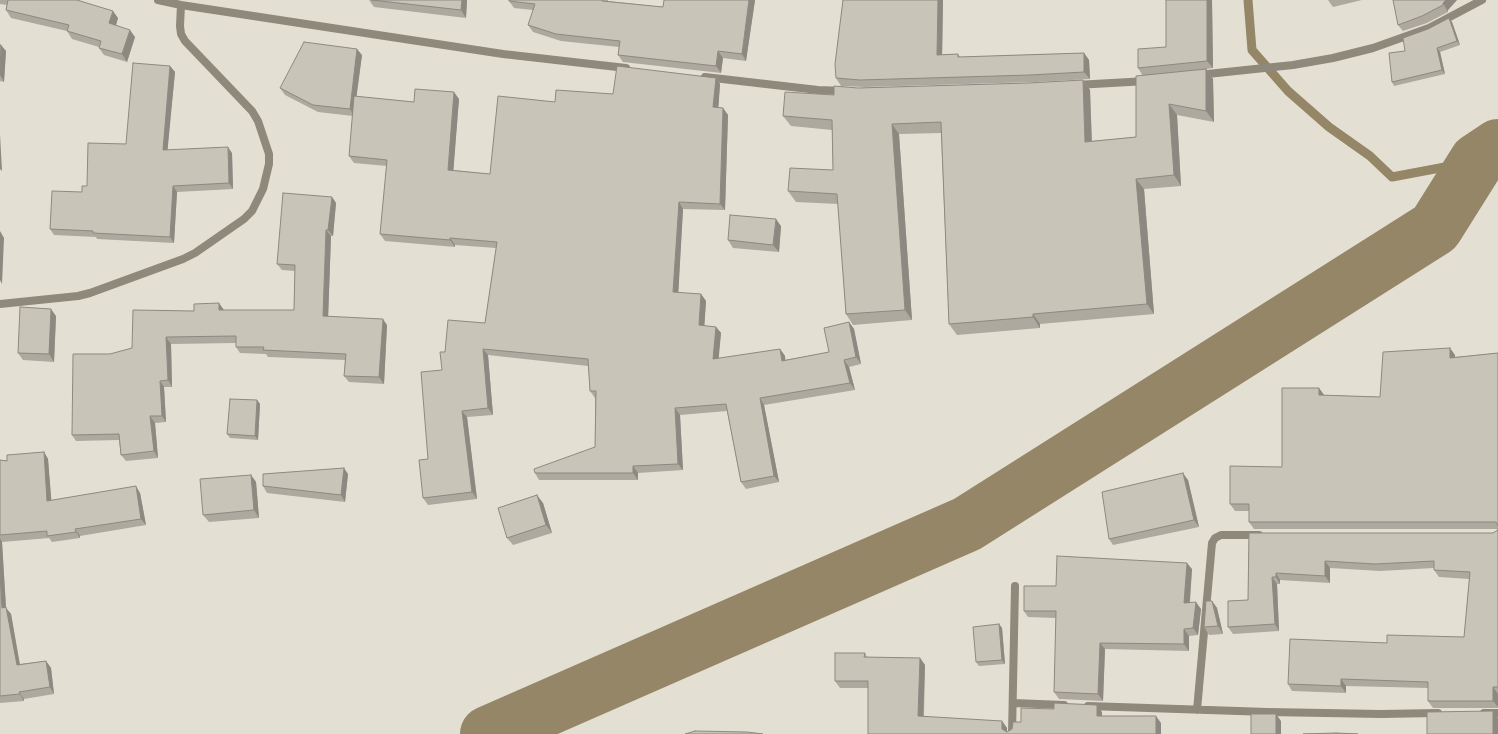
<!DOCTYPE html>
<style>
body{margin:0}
canvas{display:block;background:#e4dfd3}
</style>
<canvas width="1498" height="734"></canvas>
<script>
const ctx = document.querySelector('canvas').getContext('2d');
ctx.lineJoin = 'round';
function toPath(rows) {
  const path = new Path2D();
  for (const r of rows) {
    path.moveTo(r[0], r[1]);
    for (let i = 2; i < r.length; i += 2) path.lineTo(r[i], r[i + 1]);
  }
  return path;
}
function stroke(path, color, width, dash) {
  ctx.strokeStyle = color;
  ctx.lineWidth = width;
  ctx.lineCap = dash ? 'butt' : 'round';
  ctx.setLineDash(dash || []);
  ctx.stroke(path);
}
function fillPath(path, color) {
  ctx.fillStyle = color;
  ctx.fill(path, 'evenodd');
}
const stream = toPath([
 [1248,0,1252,50,1288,91,1329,127,1370,156,1392,177,1477,161]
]);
const river = toPath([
 [488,734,967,524,1435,228,1477,161,1498,147]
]);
const street = toPath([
 [158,0,181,5,503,54,626,68],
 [1198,75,1293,65,1333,58,1373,48,1429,28,1482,0],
 [705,77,818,90,845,91],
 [1076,85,1147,81],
 [0,304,78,296,90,293,183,259,195,253,244,219,252,211,263,189,269,164,269,154,258,121,252,111,185,41,181,34,180,26,181,5],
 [1013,703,1064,705],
 [1088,706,1268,712,1381,714,1438,713],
 [1197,710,1212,543,1215,538,1221,535,1259,535],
 [1484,713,1498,713],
 [1012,734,1015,586]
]);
const wall = toPath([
 [0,0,77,0,118,18,116,26,135,37,127,62,104,55,99,48,99,47,72,39,67,31,11,18,6,10,7,5,0,4],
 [369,0,467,0,466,18,374,7],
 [509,0,608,0,608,1,663,7,755,0,746,61,723,58,721,73,623,62,618,55,619,47,561,41,533,32,528,25,533,10,514,8,509,1],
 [843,0,943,0,942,55,958,54,960,57,1084,53,1089,60,1090,79,1035,82,865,87,841,86,836,78],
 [1166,0,1212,0,1213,68,1206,69,1213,79,1214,122,1177,115,1181,186,1144,189,1154,314,1040,324,1040,328,957,335,949,324,941,133,899,134,912,320,853,325,846,314,838,204,796,202,788,191,833,170,832,130,791,126,783,116,834,95,858,88,1028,83,1083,80,1090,90,1092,141,1136,137,1143,76,1138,68,1166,47],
 [1328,0,1362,0,1333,7],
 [1393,0,1457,0,1448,10,1448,12,1427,23,1403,31,1398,25],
 [1452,22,1460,45,1440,52,1445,74,1394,86,1392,82,1405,51],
 [0,45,6,51,4,82,0,81],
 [362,55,356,97,414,102,459,99,453,170,490,174,555,102,613,94,716,78,720,84,718,108,723,108,728,115,725,210,683,209,678,293,701,294,706,301,704,326,716,327,721,333,718,359,780,349,785,356,785,360,829,352,849,322,854,329,861,364,849,367,855,390,764,405,779,482,746,489,741,482,727,411,680,415,683,470,638,473,638,480,539,480,535,473,595,447,595,398,590,391,588,366,488,355,493,415,467,417,477,499,428,505,423,498,428,459,445,352,485,323,496,248,455,245,455,247,385,241,380,234,387,166,354,163,349,156,353,116,318,112,285,95,280,88],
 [170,66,175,72,167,150,232,153,233,189,177,192,174,243,97,239,96,237,54,235,50,229,87,186,126,144],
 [332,197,336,203,333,236,331,236,328,316,387,325,384,384,349,382,344,376,345,360,268,357,266,354,240,353,236,347,236,343,171,344,172,387,164,387,166,422,155,423,158,458,126,461,121,455,119,440,76,441,72,435,110,354,132,348,194,311,224,310,294,310,295,271,282,270,277,264],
 [781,226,779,252,733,248,728,240],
 [56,316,54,362,23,360,18,353],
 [1498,353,1498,529,1254,529,1249,522,1249,511,1235,511,1230,504,1282,467,1319,388,1324,395,1380,397,1455,355,1455,357],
 [257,400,260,404,258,440,230,438,227,434],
 [44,452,48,459,51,501,140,493,146,525,80,536,80,538,52,542,49,538,2,542,6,608,11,614,20,664,46,661,51,668,54,694,24,699,24,701,0,703,0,460,7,461],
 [348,474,345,502,267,493,263,486],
 [251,475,256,482,259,518,209,522,203,515],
 [1188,480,1199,527,1113,545,1109,539],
 [543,503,552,533,513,545,507,538],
 [1498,529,1498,708,1433,708,1428,701,1428,688,1346,686,1346,693,1292,691,1288,684,1387,643,1464,637,1469,579,1439,577,1434,570,1434,568,1380,571,1330,568,1330,583,1280,580,1280,584,1277,584,1279,631,1233,634,1228,627,1248,600,1249,533,1493,533,1498,530],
 [1192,569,1190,603,1201,609,1198,635,1189,636,1189,651,1105,649,1103,701,1059,699,1054,692,1056,618,1028,617,1024,611,1056,586],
 [1212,601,1217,608,1223,634,1209,635,1204,627],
 [999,624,1002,628,1005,664,979,666,976,662],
 [865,653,867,657,920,658,925,665,924,717,1002,721,1007,728,1007,732,1021,722,1102,712,1102,716,1161,723,1161,734,868,734,868,688,840,688,835,681]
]);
const shadedWall = toPath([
 [462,0,467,0,466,18,461,10],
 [749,0,755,0,746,61,742,54],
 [938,0,943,0,942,62,937,55],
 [1207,0,1212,0,1213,68,1207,61],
 [1446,0,1457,0,1448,10,1448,12,1443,3],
 [113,11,118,18,114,31,109,23],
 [1449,18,1452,22,1460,45,1457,41],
 [130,30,135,37,127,62,122,54],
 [1,45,6,51,4,82,0,75],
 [1437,48,1440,52,1445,74,1442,70],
 [357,49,362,55,354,116,350,109],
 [718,51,723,58,721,73,716,66],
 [1084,53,1089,60,1090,79,1084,72],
 [170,66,175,72,167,156,163,150],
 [1206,69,1213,79,1214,122,1206,111],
 [716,78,720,84,718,114,713,107],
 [1083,80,1090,90,1092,152,1085,142],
 [454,92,459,99,453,176,448,170],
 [1169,104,1177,115,1181,186,1174,175],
 [723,108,728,115,725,210,720,204],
 [892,124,899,134,912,320,905,310],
 [0,134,2,171,0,169],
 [228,147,232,153,233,189,229,183],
 [1136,179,1144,189,1154,314,1147,304],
 [173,186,177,192,174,243,170,237],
 [332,197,336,203,333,236,328,230],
 [679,202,683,209,678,299,673,292],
 [776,219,781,226,779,252,773,245],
 [326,230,331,236,328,322,323,316],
 [0,231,4,238,2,284,0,280],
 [450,238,455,245,455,247,450,240],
 [701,294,706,301,704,332,699,325],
 [219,303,224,310,219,310],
 [51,309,56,316,54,362,49,354],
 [1033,314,1040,324,1040,328,1033,317],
 [383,319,387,325,384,384,379,377],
 [849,322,854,329,861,364,856,357],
 [716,327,721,333,718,366,713,359],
 [166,337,171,344,172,387,168,380],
 [1450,348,1455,355,1455,365,1450,358],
 [483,349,488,355,493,415,488,408],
 [780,349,785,356,786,368,782,361],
 [844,360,849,367,855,390,850,383],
 [160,381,164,387,166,422,162,416],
 [1319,388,1324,395,1319,395],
 [760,398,764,405,779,482,774,476],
 [257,400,260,404,258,440,255,436],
 [675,408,680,415,683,470,678,464],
 [462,411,467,417,477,499,472,492],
 [150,416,155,423,158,458,154,451],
 [44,452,48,459,52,508,47,501],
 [633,466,638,473,638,480,633,473],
 [344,468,348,474,345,502,341,495],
 [1183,473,1188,480,1199,527,1194,520],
 [251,475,256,482,259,518,254,510],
 [136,486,140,493,146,525,141,519],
 [537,495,543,503,552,533,546,525],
 [75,529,80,536,80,538,76,532],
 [0,538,2,542,6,608,11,614,21,672,17,665,2,608,0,573],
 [1325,561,1330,568,1330,583,1325,576],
 [1187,563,1192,569,1189,610,1184,603],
 [1276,573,1280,580,1280,584,1276,577],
 [1272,577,1277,584,1279,631,1275,624],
 [1212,601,1217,608,1223,634,1218,626],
 [1196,602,1201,609,1198,635,1193,628],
 [999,624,1002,628,1005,664,1002,660],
 [1184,629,1189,636,1189,651,1184,644],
 [1100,643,1105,649,1103,701,1098,694],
 [920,658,925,665,923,724,918,716],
 [46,661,51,668,54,694,50,687],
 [1341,679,1346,686,1346,693,1341,686],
 [1493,687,1498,694,1498,707,1493,701],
 [19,692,24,699,24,701,20,694],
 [1097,705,1102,712,1102,723,1097,716],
 [1493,711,1498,718,1498,734,1493,734],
 [1276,714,1281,721,1281,734,1276,734],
 [1156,716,1161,723,1161,734,1156,734],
 [1002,721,1007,728,1007,734,1002,729]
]);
const building = toPath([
 [8,0,77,0,113,11,109,23,130,30,122,54,99,48,101,41,67,31,69,25,6,10,8,0],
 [372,0,462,0,461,10,372,0],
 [509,0,602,0,602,1,663,7,664,0,749,0,742,54,718,51,716,66,618,55,620,41,556,34,528,25,535,4,509,1,509,0],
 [843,0,938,0,937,55,958,54,958,57,1084,53,1084,72,1030,75,860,80,836,78,835,64,843,0],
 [1166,0,1207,0,1207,61,1138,68,1138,49,1166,47,1166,0],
 [1393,0,1446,0,1443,3,1443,5,1422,16,1398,25,1393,0],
 [1449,18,1457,41,1437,48,1442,70,1392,82,1389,53,1405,51,1403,38,1428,29,1449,18],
 [304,42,357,49,350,109,313,105,280,88,304,42],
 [0,45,1,45,0,73,0,45],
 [133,63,170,66,163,150,228,147,229,183,173,186,170,237,93,233,93,231,50,229,52,191,82,192,82,186,87,186,88,143,126,144,133,63],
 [617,66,716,78,713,107,723,108,720,204,679,202,673,292,701,294,699,325,716,327,713,359,780,349,782,361,829,352,824,328,849,322,856,357,844,360,850,383,760,398,774,476,741,482,726,404,675,408,678,464,633,466,633,473,535,473,534,469,595,447,596,391,590,391,588,359,483,349,488,408,462,411,472,492,423,498,419,460,428,459,421,372,442,370,440,352,445,352,448,320,485,323,497,242,450,238,450,240,380,234,387,160,349,156,354,96,414,102,415,89,454,92,448,170,490,174,498,96,555,102,556,90,613,94,617,66],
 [1206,69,1206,111,1169,104,1174,175,1136,179,1147,304,1033,314,1033,317,949,324,941,122,892,124,905,310,846,314,837,194,788,191,790,168,833,170,832,120,783,116,785,92,834,95,834,86,858,88,1028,83,1083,80,1085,142,1136,137,1136,76,1206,69],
 [283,193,332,197,328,230,326,230,323,316,383,319,379,377,344,376,346,354,263,350,264,347,236,347,236,336,166,337,168,380,160,381,162,416,150,416,154,451,121,455,119,434,72,435,73,354,110,354,132,348,133,310,194,311,194,304,219,303,219,310,294,310,295,265,277,264,283,193],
 [730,215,776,219,773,245,728,240,730,215],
 [20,307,51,309,49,354,18,353,20,307],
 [1450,348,1450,358,1498,353,1498,526,1496,522,1249,522,1249,504,1230,504,1230,466,1282,467,1282,388,1319,388,1319,395,1380,397,1383,352,1450,348],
 [230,399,257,400,255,436,227,434,230,399],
 [44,452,47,501,136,486,141,519,75,529,76,532,47,536,47,531,0,535,0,460,7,461,7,455,44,452],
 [344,468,341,495,263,486,263,474,344,468],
 [1183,473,1194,520,1109,539,1102,492,1183,473],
 [251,475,254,510,203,515,200,479,251,475],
 [537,495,546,525,507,538,498,508,537,495],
 [1498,529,1498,687,1493,687,1493,701,1428,701,1428,682,1341,679,1341,686,1288,684,1290,639,1387,643,1387,635,1464,637,1470,572,1434,570,1434,561,1375,564,1325,561,1325,576,1276,573,1276,577,1272,577,1275,624,1228,627,1228,601,1248,600,1249,533,1493,533,1498,530,1498,529],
 [1057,556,1187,563,1184,603,1196,602,1193,628,1184,629,1184,644,1100,643,1098,694,1054,692,1056,611,1024,611,1024,586,1056,586,1057,556],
 [0,573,2,608,6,607,17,665,46,661,50,687,19,692,20,694,0,696,0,573],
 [1206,601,1212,601,1218,626,1204,627,1206,601],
 [999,624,1002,660,976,662,973,627,999,624],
 [835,653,865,653,864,657,920,658,918,716,1002,721,1002,729,1007,732,1012,729,1013,722,1021,722,1021,708,1054,709,1054,703,1097,705,1097,716,1156,716,1156,734,868,734,868,681,835,681,835,653],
 [1493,711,1493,734,1427,734,1427,712,1493,711],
 [1251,714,1276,714,1276,734,1251,734,1251,714],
 [695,731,747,732,763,734,685,734,695,731],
 [1336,733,1358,734,1303,734,1336,733]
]);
stroke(stream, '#948666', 9);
stroke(river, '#948666', 56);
stroke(street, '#8f897b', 8);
fillPath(wall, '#ada99e');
fillPath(shadedWall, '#8d8981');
fillPath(building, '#c9c4b8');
stroke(building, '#8d8981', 1);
</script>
